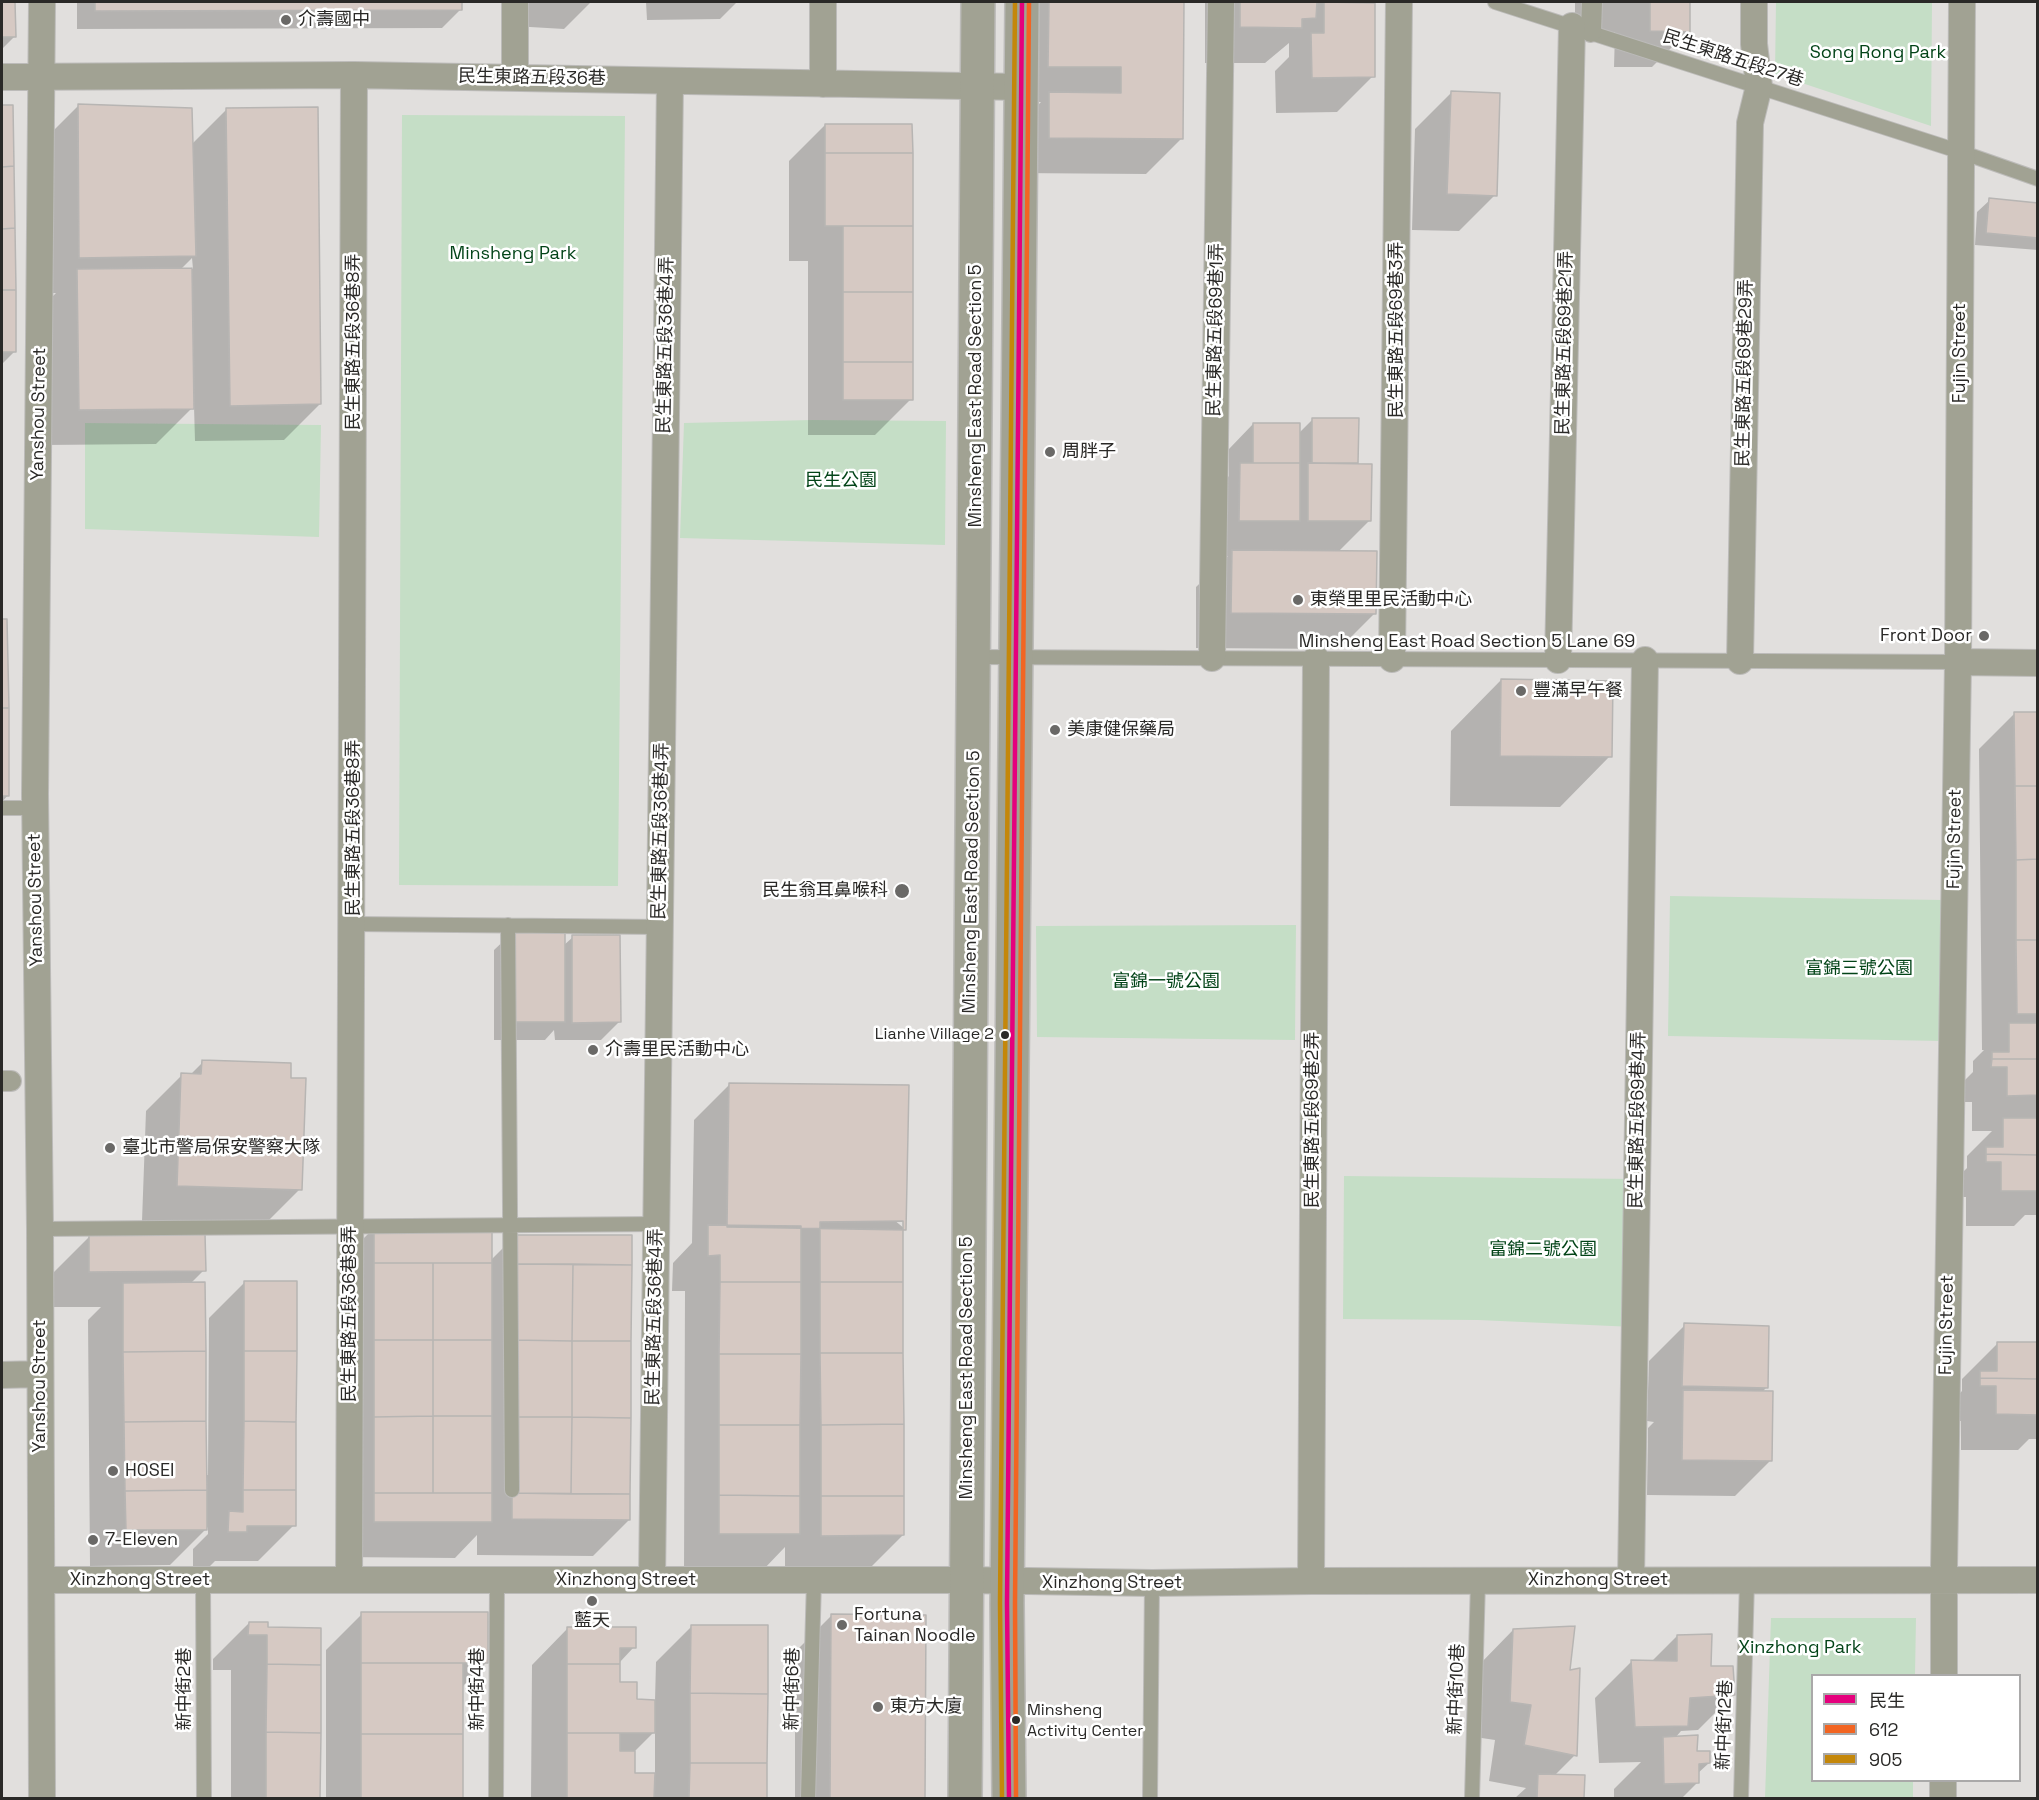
<!DOCTYPE html>
<meta charset="utf-8">
<style>
body{margin:0}
#map{position:relative;width:2039px;height:1800px;overflow:hidden;background:#e1dfdd;font-family:"Space Grotesk","Noto Sans TC",sans-serif}
canvas{display:block}
.frame{position:absolute;inset:0;border:3px solid #2a2927;pointer-events:none}
.legend{position:absolute;left:1811px;top:1674px;width:210px;height:108px;box-sizing:border-box;background:#fff;border:2px solid #aaa9a9;margin:0;padding:8px 10px;list-style:none;font-size:18px;color:#2a2927}
.legend li{display:flex;align-items:center;gap:12px;height:30px}
.legend b{width:30px;border:2px solid #aaa9a9}
</style>
<div id="map">
<canvas width="2039" height="1800"></canvas>
<div class="frame"></div>
<ul class="legend">
<li><b style="height:8px;background:#e5007d"></b>民生</li>
<li><b style="height:8px;background:#f26522"></b>612</li>
<li><b style="height:8px;background:#c4870a"></b>905</li>
</ul>
</div>
<script>
const ctx = document.querySelector('canvas').getContext('2d');
ctx.lineJoin = 'round';
function fillPath(path, color) {
  ctx.fillStyle = color;
  ctx.fill(path, 'evenodd');
}
function toPath(rows) {
  const path = new Path2D();
  for (const r of rows) {
    path.moveTo(r[0], r[1]);
    for (let i = 2; i < r.length; i += 2) path.lineTo(r[i], r[i + 1]);
  }
  return path;
}
function stroke(path, color, width, dash) {
  ctx.strokeStyle = color;
  ctx.lineWidth = width;
  ctx.lineCap = dash ? 'butt' : 'round';
  ctx.setLineDash(dash || []);
  ctx.stroke(path);
}
function drawText(font, color, halo, rows, align = 'center') {
  ctx.font = font + ' "Space Grotesk","Noto Sans TC",sans-serif';
  ctx.lineWidth = 5;
  ctx.setLineDash([]);
  ctx.textBaseline = 'middle';
  ctx.strokeStyle = halo;
  ctx.fillStyle = color;
  for (const [text, x, y, turn = 0] of rows) {
    ctx.save();
    ctx.translate(x, y);
    ctx.rotate((+turn || 0) * Math.PI / 180);
    ctx.textAlign = isNaN(turn) ? turn : align;
    if (halo) ctx.strokeText(text, 0, 0);
    ctx.fillText(text, 0, 0);
    ctx.restore();
  }
}
const green = toPath([
 [1776,2,1932,2,1931,126,1775,74],
 [402,115,625,116,618,886,399,885],
 [812,420,946,421,945,545,680,538,684,423],
 [85,423,321,425,319,537,85,529],
 [1670,896,1944,900,1942,1041,1668,1036],
 [1296,925,1295,1040,1037,1037,1036,926],
 [1344,1176,1636,1179,1634,1327,1478,1320,1343,1319],
 [1771,1618,1916,1618,1915,1675,1812,1676,1812,1780,1913,1781,1913,1798,1765,1798]
]);
const shadow = toPath([
 [2,2,14,2,14,37,2,49],
 [77,2,460,2,460,10,442,28,77,29],
 [515,2,591,2,564,29,513,26],
 [646,2,737,2,720,19,647,20],
 [1010,2,1183,2,1182,138,1146,174,1014,173,1014,129,1041,102,1013,102],
 [1205,2,1372,2,1373,76,1337,112,1276,113,1275,71,1289,57,1289,43,1265,63,1205,63],
 [1575,2,1689,2,1688,31,1652,67,1614,67,1615,32,1575,32],
 [1451,93,1495,195,1459,231,1412,230,1415,129],
 [79,105,192,144,227,109,320,404,284,440,195,441,194,406,156,444,44,445,42,307,56,293,44,293,43,141],
 [192,258,193,269,181,269],
 [2,106,12,106,15,351,2,364],
 [825,125,911,399,875,435,808,435,808,261,789,261,789,161],
 [1990,200,2038,204,2038,250,1975,245,1977,212],
 [1313,419,1357,463,1354,465,1369,521,1338,552,1375,613,1339,649,1196,648,1196,587,1228,556,1204,556,1205,500,1229,476,1229,449,1253,424,1299,433],
 [2,621,6,621,8,795,2,802],
 [1501,680,1610,756,1560,807,1450,806,1451,731],
 [2015,713,2038,713,2038,1215,2025,1215,2014,1226,1966,1226,1966,1197,1950,1197,1950,1185,1967,1168,1967,1156,1992,1131,1972,1131,1972,1102,1956,1102,1956,1089,1973,1072,1973,1061,1984,1050,1982,1050,1979,749],
 [513,932,563,946,573,937,619,1022,601,1040,555,1040,554,1030,545,1040,494,1040,494,950],
 [203,1062,300,1189,264,1225,142,1221,146,1111,182,1075,190,1075],
 [730,1084,905,1229,901,1233,903,1535,867,1571,785,1571,785,1547,763,1570,684,1569,685,1291,672,1291,673,1263,692,1243,694,1120],
 [375,1227,490,1261,515,1236,629,1520,593,1556,477,1555,477,1535,455,1558,338,1557,339,1263],
 [89,1237,204,1270,190,1284,205,1475,208,1475,209,1318,245,1282,294,1525,258,1561,215,1561,209,1567,193,1567,193,1549,208,1534,208,1527,170,1565,90,1566,88,1320,101,1307,53,1307,53,1273],
 [1685,1325,1766,1388,1761,1393,1771,1460,1735,1496,1647,1495,1648,1428,1654,1422,1647,1421,1649,1361],
 [1998,1343,2038,1344,2038,1439,2029,1439,2018,1450,1961,1450,1961,1421,1945,1421,1945,1408,1962,1391,1962,1379],
 [362,1614,487,1662,461,1688,461,1798,326,1798,326,1650],
 [831,1616,924,1616,923,1798,795,1798,795,1652],
 [249,1623,267,1629,320,1629,319,1798,231,1798,231,1670,213,1670,213,1659],
 [692,1626,767,1627,766,1798,531,1798,532,1665,567,1629,634,1647,619,1663,619,1683,635,1701,655,1701,656,1662],
 [655,1731,655,1775,634,1775,634,1752],
 [1513,1630,1568,1672,1575,1755,1554,1776,1584,1777,1582,1798,1515,1798,1526,1788,1489,1781,1495,1740,1475,1737,1477,1667],
 [1677,1636,1734,1694,1698,1730,1681,1731,1675,1738,1709,1763,1697,1774,1698,1782,1682,1798,1614,1798,1614,1789,1641,1762,1599,1763,1595,1698,1631,1662,1651,1662]
]);
const building = toPath([
 [2,2,15,2,16,37,2,37,2,2],
 [95,2,462,2,462,10,95,11,95,2],
 [1049,2,1184,2,1183,139,1049,138,1049,92,1121,93,1121,67,1048,67,1049,2],
 [1240,2,1317,2,1316,18,1302,19,1302,28,1240,27,1240,2],
 [1324,2,1375,3,1375,77,1312,78,1311,33,1324,33,1324,2],
 [1650,2,1690,2,1690,32,1650,31,1650,2],
 [1451,91,1500,93,1497,196,1447,194,1451,91],
 [78,104,192,108,196,256,79,258,78,104],
 [2,105,13,105,14,166,2,167,2,105],
 [318,107,321,404,230,406,226,108,318,107],
 [825,124,912,124,913,153,825,153,825,124],
 [825,153,913,153,913,226,825,226,825,153],
 [14,166,15,228,2,229,2,167,14,166],
 [1989,198,2038,203,2038,238,1986,233,1989,198],
 [843,226,913,226,913,292,843,292,843,226],
 [15,228,16,290,2,290,2,229,15,228],
 [192,268,194,409,79,410,77,269,192,268],
 [2,290,16,290,16,352,2,352,2,290],
 [843,292,913,292,913,362,843,362,843,292],
 [843,362,913,362,913,400,843,400,843,362],
 [1312,418,1359,418,1358,463,1312,463,1312,418],
 [1253,423,1300,423,1300,463,1253,463,1253,423],
 [1240,463,1300,463,1300,521,1239,521,1240,463],
 [1308,463,1372,464,1371,521,1308,521,1308,463],
 [1232,550,1377,551,1376,614,1231,613,1232,550],
 [2,619,7,619,9,708,2,708,2,619],
 [1501,679,1613,681,1612,757,1500,756,1501,679],
 [2,708,9,708,9,796,2,796,2,708],
 [2014,712,2038,712,2038,786,2015,786,2014,712],
 [2015,786,2038,786,2038,859,2016,860,2015,786],
 [2038,859,2038,940,2016,940,2016,860,2038,859],
 [512,930,565,930,565,1022,512,1022,512,930],
 [572,935,620,935,621,1022,572,1023,572,935],
 [2016,940,2038,940,2038,1014,2017,1014,2016,940],
 [2009,1023,2038,1023,2038,1059,1992,1059,1992,1052,2009,1052,2009,1023],
 [1992,1059,2038,1059,2038,1095,2007,1096,2007,1067,1991,1067,1992,1059],
 [202,1060,291,1063,291,1078,306,1078,302,1190,177,1186,181,1073,201,1074,202,1060],
 [729,1083,909,1085,906,1230,727,1227,729,1083],
 [2003,1118,2038,1118,2038,1155,1986,1154,1986,1147,2003,1147,2003,1118],
 [1986,1154,2038,1155,2038,1191,2001,1191,2001,1162,1986,1162,1986,1154],
 [903,1221,903,1282,820,1282,820,1222,903,1221],
 [708,1225,801,1226,801,1282,720,1282,720,1255,708,1256,708,1225],
 [374,1226,492,1226,492,1263,374,1263,374,1226],
 [205,1234,206,1271,89,1272,89,1235,205,1234],
 [514,1235,632,1235,632,1265,514,1264,514,1235],
 [374,1263,433,1263,433,1340,374,1340,374,1263],
 [433,1263,492,1263,492,1340,433,1340,433,1263],
 [514,1264,573,1264,572,1341,513,1340,514,1264],
 [573,1264,632,1265,631,1341,572,1341,573,1264],
 [244,1281,297,1281,297,1351,244,1351,244,1281],
 [205,1282,206,1351,123,1352,123,1283,205,1282],
 [720,1282,801,1282,801,1354,719,1354,720,1282],
 [820,1282,903,1282,903,1353,820,1353,820,1282],
 [1684,1323,1769,1326,1768,1388,1682,1386,1684,1323],
 [374,1340,433,1340,433,1416,374,1417,374,1340],
 [433,1340,492,1340,492,1416,433,1416,433,1340],
 [513,1340,572,1341,572,1417,513,1417,513,1340],
 [572,1341,631,1341,631,1418,572,1417,572,1341],
 [1997,1342,2038,1342,2038,1379,1980,1378,1980,1371,1997,1371,1997,1342],
 [206,1351,206,1421,124,1422,123,1352,206,1351],
 [244,1351,297,1351,296,1422,244,1421,244,1351],
 [820,1353,903,1353,904,1424,821,1425,820,1353],
 [719,1354,801,1354,800,1425,719,1425,719,1354],
 [1980,1378,2038,1379,2038,1415,1996,1414,1996,1386,1980,1386,1980,1378],
 [1683,1390,1773,1391,1772,1461,1682,1460,1683,1390],
 [433,1416,492,1416,492,1493,433,1493,433,1416],
 [433,1416,433,1493,374,1493,374,1417,433,1416],
 [513,1417,572,1417,571,1494,512,1493,513,1417],
 [572,1417,631,1418,630,1494,571,1494,572,1417],
 [206,1421,207,1490,125,1491,124,1422,206,1421],
 [244,1421,296,1422,296,1490,243,1490,244,1421],
 [904,1424,904,1496,821,1496,821,1425,904,1424],
 [719,1425,800,1425,800,1496,719,1495,719,1425],
 [207,1490,207,1530,126,1530,125,1491,207,1490],
 [243,1490,296,1490,296,1526,247,1526,247,1532,228,1532,229,1511,243,1512,243,1490],
 [374,1493,492,1493,492,1522,374,1522,374,1493],
 [512,1493,630,1494,630,1520,512,1519,512,1493],
 [719,1495,800,1496,800,1534,719,1534,719,1495],
 [821,1496,904,1496,904,1535,821,1536,821,1496],
 [361,1612,488,1612,488,1663,361,1663,361,1612],
 [831,1614,926,1615,925,1798,830,1798,831,1614],
 [249,1622,268,1622,268,1627,321,1628,321,1665,267,1664,267,1635,248,1635,249,1622],
 [691,1625,768,1625,768,1694,690,1693,691,1625],
 [1575,1626,1570,1670,1580,1668,1577,1756,1524,1745,1531,1705,1510,1702,1513,1629,1575,1626],
 [567,1627,636,1627,636,1648,620,1648,620,1664,567,1664,567,1627],
 [1712,1634,1711,1666,1733,1666,1735,1695,1690,1698,1688,1726,1635,1727,1631,1660,1677,1661,1677,1635,1712,1634],
 [361,1663,463,1663,463,1734,361,1734,361,1663],
 [267,1664,321,1665,321,1733,266,1732,267,1664],
 [567,1664,620,1664,620,1682,637,1682,637,1699,655,1700,655,1733,567,1733,567,1664],
 [690,1693,768,1694,767,1763,690,1763,690,1693],
 [266,1732,321,1733,320,1798,266,1798,266,1732],
 [567,1733,620,1733,620,1751,635,1751,635,1773,655,1773,654,1798,567,1798,567,1733],
 [361,1734,463,1734,463,1798,361,1798,361,1734],
 [1698,1735,1697,1751,1710,1751,1710,1763,1699,1764,1699,1783,1664,1784,1663,1737,1698,1735],
 [690,1763,767,1763,767,1798,689,1798,690,1763],
 [1538,1774,1585,1775,1584,1798,1537,1798,1538,1774]
]);
const service = toPath([
 [1495,2,1961,152,2038,179],
 [975,657,1958,662],
 [2,808,35,808],
 [353,924,660,927],
 [508,925,512,1490],
 [40,1229,656,1224],
 [203,1580,204,1798],
 [496,1798,497,1580],
 [808,1798,814,1580],
 [1150,1798,1152,1583],
 [1472,1798,1478,1581],
 [1741,1798,1747,1581]
]);
const pedestrian = toPath([
 [1591,32,1592,2],
 [2,1081,11,1081]
]);
const minor = toPath([
 [42,2,35,794,40,1229,42,1798],
 [823,2,823,84],
 [2,77,354,75,1021,87],
 [515,78,515,2],
 [1212,658,1221,2],
 [1392,659,1399,2],
 [1558,660,1572,26],
 [1740,661,1750,123,1759,86,1754,44,1754,2],
 [1958,662,2038,663],
 [2,1375,39,1374],
 [1631,1579,1645,660],
 [42,1580,965,1580,1152,1583,1311,1581,2038,1580],
 [349,1580,354,75],
 [652,1580,670,81],
 [1311,1581,1316,659],
 [1944,1676,1944,1568,1958,662,1962,2],
 [1943,1798,1943,1780]
]);
const tertiary = toPath([
 [965,1798,978,2],
 [1009,1798,1007,1603,1022,2]
]);
const bus1 = toPath([
 [1009,1798,1007,1603,1022,2]
]);
const bus2 = toPath([
 [1016,1798,1015,1603,1029,2]
]);
const bus3 = toPath([
 [1002,1798,1000,1603,1015,2]
]);
const markers = [
 [286,20,6,"#6a6967"],
 [1050,452,6,"#6a6967"],
 [1298,600,6,"#6a6967"],
 [1984,636,6,"#6a6967"],
 [1521,691,6,"#6a6967"],
 [1055,730,6,"#6a6967"],
 [902,891,8,"#6a6967"],
 [1005,1035,5,"#2a2927"],
 [593,1050,6,"#6a6967"],
 [110,1148,6,"#6a6967"],
 [113,1471,6,"#6a6967"],
 [93,1540,6,"#6a6967"],
 [592,1601,6,"#6a6967"],
 [842,1625,6,"#6a6967"],
 [878,1707,6,"#6a6967"],
 [1016,1720,5,"#2a2927"]
];
const busNames = [
 ["Lianhe Village 2",994,1035],
 ["Minsheng",1027,1711,"left"],
 ["Activity Center",1027,1732,"left"]
];
const poiNames = [
 ["介壽國中",298,20],
 ["周胖子",1062,452],
 ["東榮里里民活動中心",1310,600],
 ["Front Door",1972,636,"right"],
 ["豐滿早午餐",1533,691],
 ["美康健保藥局",1067,730],
 ["民生翁耳鼻喉科",888,891,"right"],
 ["介壽里民活動中心",605,1050],
 ["臺北市警局保安警察大隊",122,1148],
 ["HOSEI",125,1471],
 ["7-Eleven",105,1540],
 ["Fortuna",854,1615],
 ["Tainan Noodle",854,1636],
 ["藍天",592,1621,"center"],
 ["東方大廈",890,1707]
];
const parkNames = [
 ["Song Rong Park",1878,53],
 ["Minsheng Park",513,254],
 ["民生公園",841,481],
 ["富錦三號公園",1859,969],
 ["富錦一號公園",1166,982],
 ["富錦二號公園",1543,1250],
 ["Xinzhong Park",1800,1648]
];
const streetNames = [
 ["民生東路五段27巷",1733,59,18],
 ["民生東路五段36巷",532,78,1],
 ["民生東路五段69巷1弄",1216,330,-89],
 ["民生東路五段69巷3弄",1397,330,-90],
 ["民生東路五段36巷8弄",354,342,-90],
 ["民生東路五段69巷21弄",1565,343,-89],
 ["民生東路五段36巷4弄",666,345,-89],
 ["Fujin Street",1960,353,-90],
 ["民生東路五段69巷29弄",1745,373,-89],
 ["Minsheng East Road Section 5",976,396,-90],
 ["Yanshou Street",39,414,-89],
 ["Minsheng East Road Section 5 Lane 69",1467,642],
 ["民生東路五段36巷8弄",354,828,-90],
 ["民生東路五段36巷4弄",661,831,-89],
 ["Fujin Street",1955,839,-89],
 ["Minsheng East Road Section 5",972,882,-89],
 ["Yanshou Street",36,900,-91],
 ["民生東路五段69巷2弄",1313,1120,-90],
 ["民生東路五段69巷4弄",1638,1120,-89],
 ["民生東路五段36巷8弄",350,1314,-90],
 ["民生東路五段36巷4弄",655,1317,-89],
 ["Fujin Street",1947,1325,-89],
 ["Minsheng East Road Section 5",967,1368,-90],
 ["Yanshou Street",40,1386,-90],
 ["Xinzhong Street",140,1580],
 ["Xinzhong Street",626,1580],
 ["Xinzhong Street",1598,1580],
 ["Xinzhong Street",1112,1583],
 ["新中街2巷",185,1689,-90],
 ["新中街4巷",478,1689,-90],
 ["新中街6巷",793,1689,-89],
 ["新中街10巷",1457,1689,-88],
 ["新中街12巷",1725,1725,-88]
];
fillPath(green, '#c5dec6');
fillPath(shadow, '#0003');
fillPath(building, '#d6c9c3');
stroke(building, '#b7b5b3', 1.5);
stroke(service, '#bcbbb9', 16);
stroke(pedestrian, '#bcbbb9', 22);
stroke(minor, '#bcbbb9', 28);
stroke(tertiary, '#bcbbb9', 36);
stroke(service, '#a1a293', 14);
stroke(pedestrian, '#a1a293', 20);
stroke(minor, '#a1a293', 26);
stroke(tertiary, '#a1a293', 33);
stroke(bus1, '#e5007d', 4.5);
stroke(bus2, '#f26522', 4.5);
stroke(bus3, '#c4870a', 4.5);
for (const [x, y, r, color] of markers) {
  const dot = new Path2D();
  dot.arc(x, y, r, 0, 2 * Math.PI);
  ctx.fillStyle = color;
  ctx.fill(dot);
  stroke(dot, '#fff', 2);
}
drawText('16px', '#2a2927', '#fff', busNames, 'right');
drawText('18px', '#2a2927', '#fff', poiNames, 'left');
drawText('18px', '#034418', '#fff', parkNames);
drawText('18px', '#2a2927', '#fff', streetNames);
</script>
